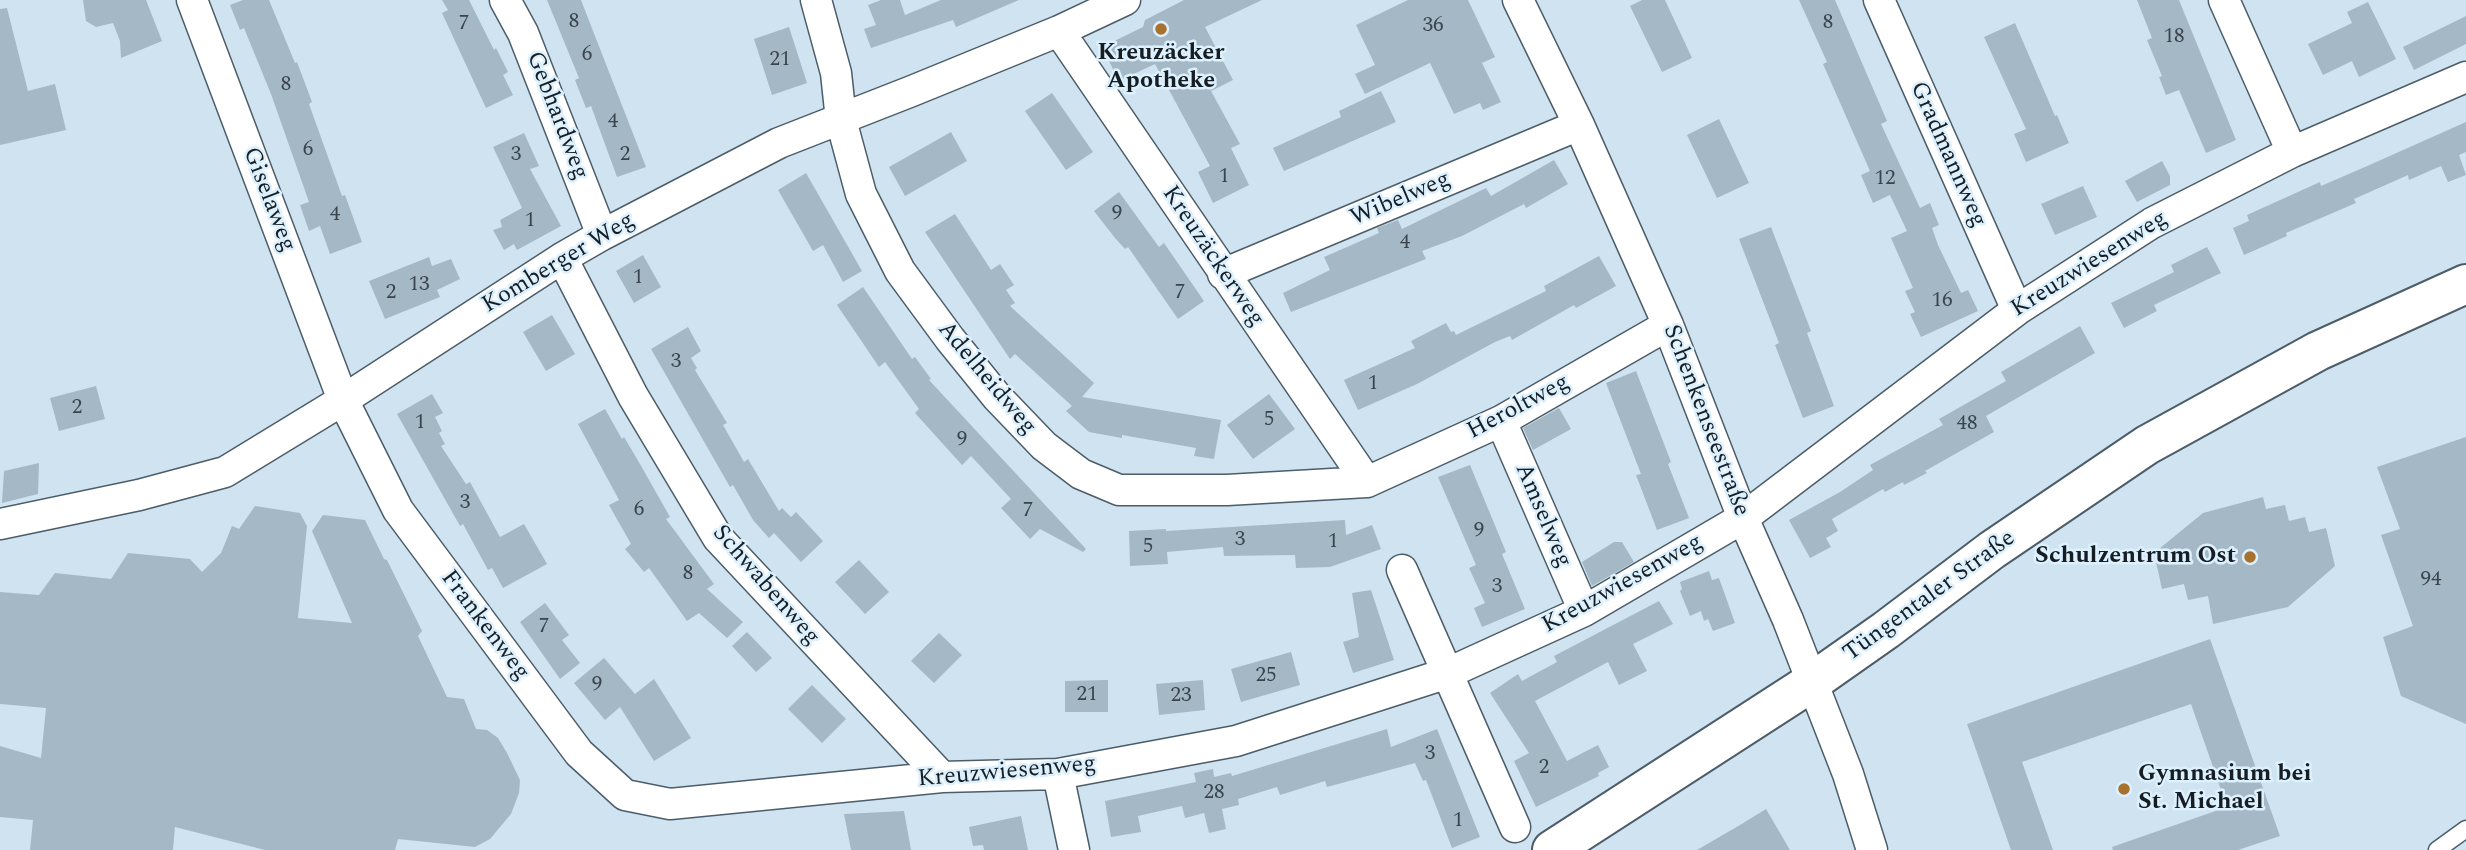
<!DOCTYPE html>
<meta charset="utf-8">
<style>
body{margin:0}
canvas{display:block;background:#cfe3f1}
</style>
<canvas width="2466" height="850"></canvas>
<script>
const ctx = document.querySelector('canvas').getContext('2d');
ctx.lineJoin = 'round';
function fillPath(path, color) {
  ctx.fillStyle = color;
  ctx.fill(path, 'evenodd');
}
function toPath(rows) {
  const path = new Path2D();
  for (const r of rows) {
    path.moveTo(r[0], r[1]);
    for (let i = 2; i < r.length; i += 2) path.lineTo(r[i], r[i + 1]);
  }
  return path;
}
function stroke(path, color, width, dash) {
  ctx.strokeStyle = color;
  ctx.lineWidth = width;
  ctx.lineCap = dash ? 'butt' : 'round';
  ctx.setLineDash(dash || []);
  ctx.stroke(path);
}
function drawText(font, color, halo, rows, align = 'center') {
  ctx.font = font + ' Spectral,serif';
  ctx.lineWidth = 5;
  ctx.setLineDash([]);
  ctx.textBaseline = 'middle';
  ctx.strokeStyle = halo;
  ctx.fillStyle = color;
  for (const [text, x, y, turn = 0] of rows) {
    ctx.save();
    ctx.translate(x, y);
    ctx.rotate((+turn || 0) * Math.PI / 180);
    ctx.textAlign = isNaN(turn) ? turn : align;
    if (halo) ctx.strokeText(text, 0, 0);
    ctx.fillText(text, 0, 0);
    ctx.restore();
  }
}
const building = toPath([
 [83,0,146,0,162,41,121,58,120,41,113,23,96,27,86,21],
 [243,0,269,0,295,63,297,62,312,102,309,104,342,196,345,195,362,242,330,254,320,226,309,231,300,205,309,202,271,94,244,28,240,30,230,5],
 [442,0,469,0,494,50,496,48,508,72,503,75,513,95,486,108,442,13,448,10],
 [547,0,581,0,646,167,617,177,591,106,586,108,575,80,579,78],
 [881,0,900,0,905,15,941,0,1019,0,956,27,953,20,871,48,864,29,876,25,868,5],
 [1184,0,1262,0,1205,27,1233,80,1211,91,1240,144,1231,148,1249,185,1213,203,1198,172,1210,166,1155,64,1119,81,1102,47,1143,27,1145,20],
 [1408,0,1468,0,1495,57,1482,63,1501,102,1483,110,1480,103,1454,114,1430,63,1365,94,1355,74,1375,65,1356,25],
 [1642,0,1665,0,1692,58,1662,72,1630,6],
 [1799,0,1835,0,1887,121,1881,124,1920,208,1930,203,1939,225,1932,228,1938,245,1961,293,1968,290,1978,311,1921,337,1910,314,1915,312,1905,291,1913,288,1891,238,1907,231,1890,195,1873,203,1861,175,1870,171,1823,64,1827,62],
 [2137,0,2179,0,2236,140,2206,153,2179,90,2166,95,2159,77,2162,76,2147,40,2152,38],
 [2368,2,2396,59,2359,77,2352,61,2323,75,2308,44,2352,23,2347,12],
 [7,8,28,91,55,84,66,130,0,145,0,9],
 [2466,16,2466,44,2414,70,2403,47],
 [2015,23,2055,116,2057,115,2069,143,2026,162,2014,134,2026,129,1984,37],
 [789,27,807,83,772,95,754,39],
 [1381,91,1396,122,1284,171,1273,148,1341,117,1339,111],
 [1052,93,1093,152,1066,170,1025,111],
 [1719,119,1749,183,1717,198,1687,135],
 [2466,122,2466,152,2459,155,2466,175,2448,182,2441,166,2409,180,2408,175,2354,199,2356,203,2286,233,2287,236,2244,255,2233,228,2249,221,2247,215,2320,182,2321,186,2365,167],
 [951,132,967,161,905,196,889,167],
 [524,133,539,166,530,169,561,226,517,250,514,244,504,250,493,230,502,227,500,220,522,208,493,147],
 [1554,160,1568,184,1526,208,1524,204,1462,236,1422,251,1426,259,1291,312,1283,293,1330,270,1324,257,1379,233,1377,228,1398,220,1402,229,1486,188,1491,196],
 [2162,161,2170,176,2170,185,2137,202,2125,181],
 [806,173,862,271,843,282,823,245,813,251,778,190],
 [2083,186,2097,217,2055,235,2041,204],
 [1119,192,1159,247,1164,243,1204,301,1178,319,1128,247,1125,249,1115,238,1094,211],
 [955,214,991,270,1000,264,1014,285,1006,290,1015,303,1010,306,1094,383,1082,397,1221,420,1214,459,1194,456,1196,448,1122,435,1122,438,1089,432,1066,411,1072,406,1015,354,1010,359,925,232],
 [1771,227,1811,331,1807,333,1834,406,1803,418,1775,345,1779,343,1739,239],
 [2207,247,2221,273,2154,305,2157,311,2124,328,2111,303,2174,272,2171,265],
 [643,255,661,287,634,303,616,271],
 [1599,256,1616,286,1576,308,1574,305,1512,340,1510,336,1495,342,1417,384,1358,410,1344,380,1415,348,1411,341,1446,323,1451,332,1454,331,1456,335,1546,291,1544,286],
 [429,257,432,266,451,259,460,279,437,290,440,297,385,319,369,281],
 [863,287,912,359,915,357,931,379,929,380,1086,549,1083,552,1040,529,1030,539,1001,508,1011,499,971,456,962,465,915,413,919,409,885,362,879,367,837,305],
 [552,315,575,354,546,371,523,332],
 [2080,326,2095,353,1986,416,1994,432,1925,471,1927,473,1904,485,1903,482,1885,492,1883,489,1832,519,1838,531,1826,538,1831,547,1810,558,1789,520,1840,492,1873,470,1870,465,1943,425,1939,419,2006,381,2001,372],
 [688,327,701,351,691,358,697,368,695,370,727,423,723,425,744,462,748,459,779,511,782,508,791,517,796,512,823,541,801,562,774,533,769,538,753,520,733,485,730,487,651,349],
 [1636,371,1671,462,1668,464,1689,518,1657,530,1636,475,1641,474,1606,383],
 [96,386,105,419,59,431,50,398],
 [432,394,443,413,435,417,442,431,439,433,445,444,441,446,466,484,470,482,500,537,524,524,547,564,503,588,492,568,488,570,463,524,460,526,397,414],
 [1269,394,1295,429,1253,459,1227,425],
 [1559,408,1571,429,1533,450,1523,428],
 [605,409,622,439,624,437,640,464,670,517,666,519,714,584,707,589,743,622,727,638,699,613,687,621,649,568,644,572,625,549,631,544,609,505,619,500,578,424],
 [2466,437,2466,724,2401,696,2383,637,2413,626,2381,535,2400,529,2377,467],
 [39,463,38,494,2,503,4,471],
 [1470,465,1506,552,1502,554,1525,609,1482,627,1474,608,1485,603,1469,568,1476,565,1438,477],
 [2263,497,2266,509,2285,505,2289,521,2305,517,2309,532,2326,528,2335,566,2288,607,2213,624,2208,596,2188,600,2184,584,2162,589,2154,553,2203,513],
 [255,506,300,513,307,526,298,618,352,623,312,531,323,515,365,520,384,559,387,560,422,631,418,636,447,697,464,699,476,729,487,730,498,738,507,753,520,780,519,793,511,814,490,839,475,847,398,839,395,850,265,850,175,827,173,850,30,850,33,820,0,817,0,746,41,758,46,708,0,704,0,592,39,595,55,573,111,579,128,553,190,559,202,572,221,553,232,526,239,529],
 [1345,520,1346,535,1372,525,1381,549,1330,567,1296,568,1295,555,1224,556,1223,547,1167,552,1168,564,1130,566,1129,531,1166,529,1166,531],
 [1614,542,1622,542,1634,562,1592,586,1582,562],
 [859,560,889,592,865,614,835,582],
 [1709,571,1712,580,1719,578,1735,623,1713,631,1708,619,1704,621,1701,611,1690,616,1680,591,1682,589,1680,582],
 [1371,590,1394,660,1353,673,1343,642,1359,637,1352,593],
 [1659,601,1673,624,1633,644,1647,671,1619,685,1608,662,1535,701,1567,761,1598,745,1609,767,1598,773,1599,776,1536,807,1514,761,1529,753,1490,693,1518,674,1522,681,1557,662,1554,656],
 [545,603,569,635,562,640,580,663,560,679,520,622],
 [747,632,772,658,756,672,732,646],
 [939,633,962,655,934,683,911,661],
 [2210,639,2280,836,2238,850,2113,850,2112,847,2227,807,2191,704,2022,762,2053,850,2011,850,1967,724],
 [1291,652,1300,685,1241,702,1231,669],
 [604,658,635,694,654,679,691,738,654,761,620,707,605,720,574,683],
 [1108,680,1108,712,1065,712,1065,681],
 [1203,680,1205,710,1159,715,1156,684],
 [812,685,846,719,822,743,788,709],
 [1387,729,1391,747,1437,729,1480,837,1452,848,1426,780,1423,781,1415,763,1327,787,1325,781,1280,795,1277,787,1238,799,1239,805,1222,809,1226,829,1209,833,1204,813,1185,818,1182,806,1138,816,1141,832,1111,837,1105,801,1196,782,1194,773,1213,769,1214,777,1231,773,1232,776],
 [1766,809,1790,850,1697,850,1740,825],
 [904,811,911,850,851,850,844,814],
 [1021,816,1028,850,984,850,983,845,973,846,969,827]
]);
const service = toPath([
 [2437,850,2466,829]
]);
const minor = toPath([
 [192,0,343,400,398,510,579,753,625,795,670,804,942,777,1058,774,1236,741,1448,673,1584,611,1743,518,2017,310,2152,223,2292,152,2466,77],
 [505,0,523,33,602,235],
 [816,0,836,73,841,120,861,194,900,271,950,339,997,397,1044,446,1081,474,1119,490,1227,490,1367,482,1501,421,1668,325],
 [1518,0,1579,125,1668,325,1743,518,1788,620,1848,774,1872,850],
 [1879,0,2017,310],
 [2224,0,2292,152],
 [1059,31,1367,482],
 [562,258,633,396,718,538,942,777],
 [1223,274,1579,125],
 [1501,421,1584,611],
 [0,524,139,495,225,472,343,400,562,258,602,235,779,143,912,91,1059,31,1125,0],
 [1402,570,1515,827],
 [1058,774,1074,850]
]);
const tertiary = toPath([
 [1552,850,1812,682,1886,630,1992,550,2147,445,2318,351,2466,284]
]);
const markers = [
 [1161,29,7,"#a8722d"],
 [2250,557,7,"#a8722d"],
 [2124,789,7,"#a8722d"]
];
const numberNames = [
 ["8",574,23],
 ["8",1828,24],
 ["7",464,25],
 ["36",1433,27],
 ["18",2174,38],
 ["6",587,56],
 ["21",780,61],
 ["8",286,86],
 ["4",613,123],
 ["6",308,151],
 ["3",516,156],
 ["2",625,156],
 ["1",1224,178],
 ["12",1885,180],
 ["9",1117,215],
 ["4",335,216],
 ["1",530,222],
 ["4",1405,244],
 ["1",638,279],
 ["13",419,286],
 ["2",391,294],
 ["7",1180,294],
 ["16",1942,302],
 ["3",676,363],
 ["1",1373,385],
 ["2",77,409],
 ["5",1269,421],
 ["1",420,424],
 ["48",1967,425],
 ["9",962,441],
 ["3",465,504],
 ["6",639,511],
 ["7",1028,512],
 ["9",1479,532],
 ["3",1240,541],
 ["1",1333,543],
 ["5",1148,548],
 ["8",688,575],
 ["94",2431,581],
 ["3",1497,588],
 ["7",544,628],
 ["25",1266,677],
 ["9",597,686],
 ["21",1087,696],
 ["23",1181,697],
 ["3",1430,755],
 ["2",1544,769],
 ["28",1214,794],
 ["1",1458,822]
];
const poiNames = [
 ["Kreuzäcker",1161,54],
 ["Apotheke",1161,82],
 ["Schulzentrum Ost",2236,557,"right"],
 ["Gymnasium bei",2138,775,"left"],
 ["St. Michael",2138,803,"left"]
];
const streetNames = [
 ["Gebhardweg",556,116,69],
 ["Gradmannweg",1947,155,66],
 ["Giselaweg",268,200,69],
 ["Wibelweg",1401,200,-23],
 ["Kreuzäckerweg",1212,257,56],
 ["Komberger Weg",559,264,-31],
 ["Kreuzwiesenweg",2090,265,-32],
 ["Adelheidweg",986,379,50],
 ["Heroltweg",1519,408,-28],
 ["Schenkenseestraße",1705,421,69],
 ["Amselweg",1542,516,67],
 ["Kreuzwiesenweg",1623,585,-29],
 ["Schwabenweg",765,586,49],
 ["Tüngentaler Straße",1930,597,-36],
 ["Frankenweg",484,626,53],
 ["Kreuzwiesenweg",1007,773,-5]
];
fillPath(building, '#a5b8c5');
stroke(service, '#4c5d69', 19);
stroke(minor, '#4c5d69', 33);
stroke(tertiary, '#4c5d69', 42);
stroke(service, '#fff', 16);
stroke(minor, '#fff', 30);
stroke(tertiary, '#fff', 38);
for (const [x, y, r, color] of markers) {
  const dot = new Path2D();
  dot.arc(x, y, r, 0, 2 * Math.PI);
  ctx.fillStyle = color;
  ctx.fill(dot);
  stroke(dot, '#dcf0fe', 2.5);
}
drawText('21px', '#3a444c', null, numberNames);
drawText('bold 24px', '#171e23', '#dcf0fe', poiNames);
drawText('24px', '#171e23', '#dcf0fe', streetNames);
</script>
